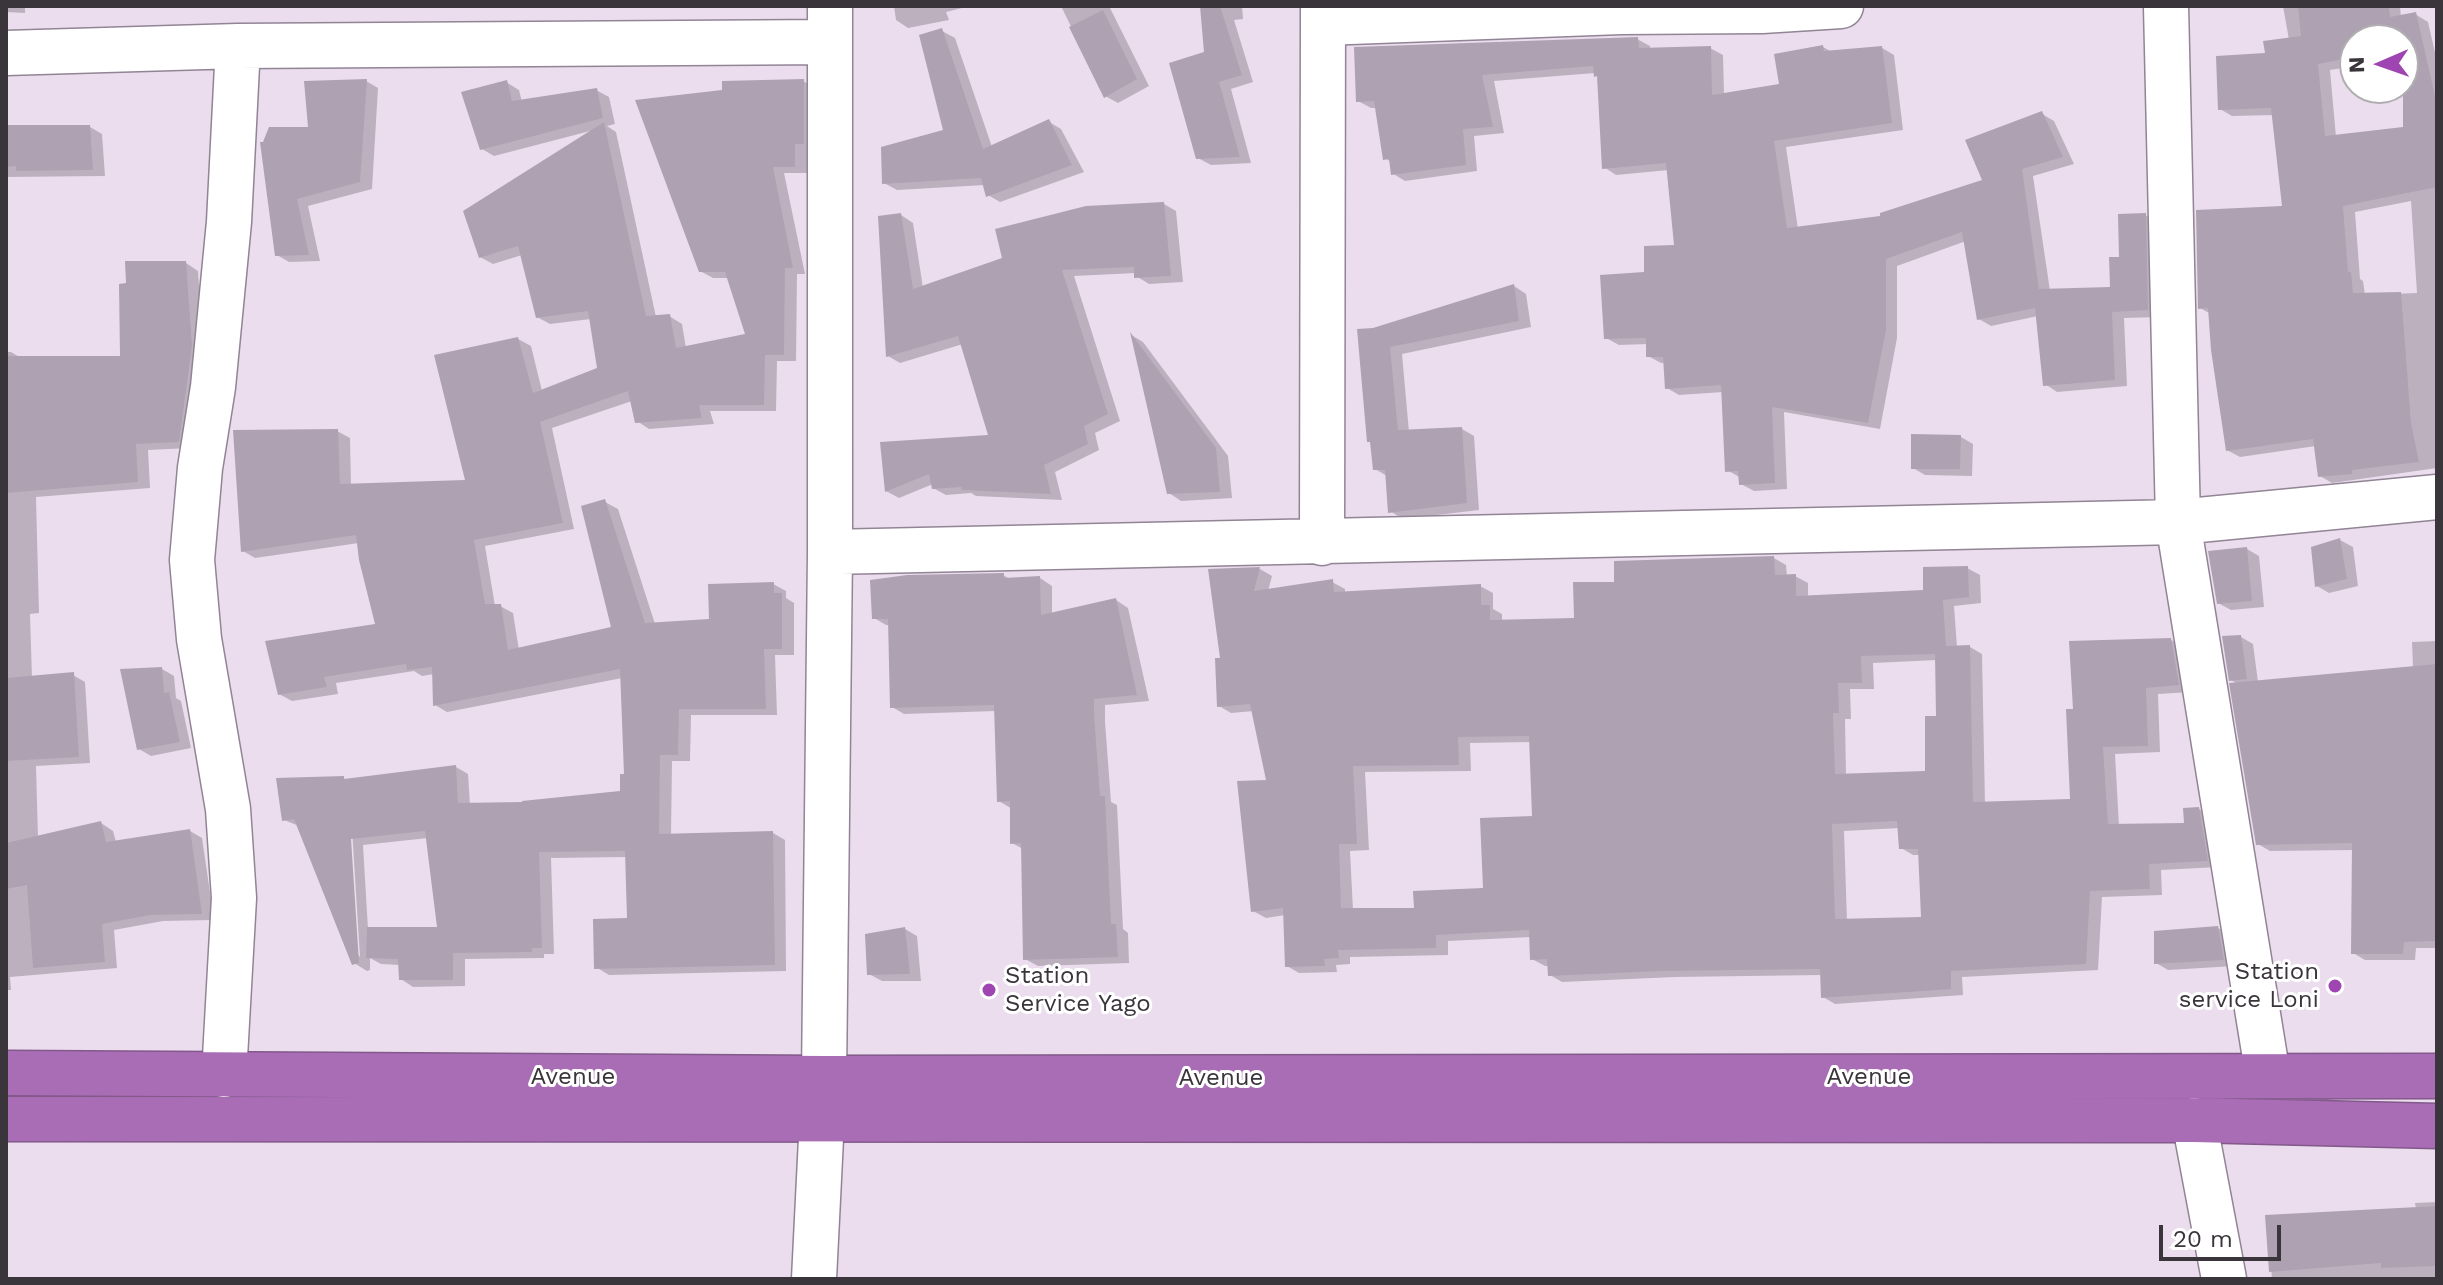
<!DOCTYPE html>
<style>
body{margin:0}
#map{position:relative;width:2443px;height:1285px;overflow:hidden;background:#ebddee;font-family:"Work Sans",sans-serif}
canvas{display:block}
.frame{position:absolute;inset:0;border:8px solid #3a343b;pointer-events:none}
.north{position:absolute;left:2339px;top:24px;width:80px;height:80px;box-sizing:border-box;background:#fff;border:2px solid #b0aeb1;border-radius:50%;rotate:268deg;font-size:22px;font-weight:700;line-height:32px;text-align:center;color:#3a343b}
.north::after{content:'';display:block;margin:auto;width:28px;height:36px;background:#9e45b1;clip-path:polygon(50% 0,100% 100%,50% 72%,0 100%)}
.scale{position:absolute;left:2159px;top:1225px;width:122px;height:36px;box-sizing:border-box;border:4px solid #3a343b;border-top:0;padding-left:10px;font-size:24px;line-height:28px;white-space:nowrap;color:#3a343b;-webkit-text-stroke:6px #fff;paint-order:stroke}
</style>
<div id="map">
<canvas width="2443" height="1285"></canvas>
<div class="frame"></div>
<div class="north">N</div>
<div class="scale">20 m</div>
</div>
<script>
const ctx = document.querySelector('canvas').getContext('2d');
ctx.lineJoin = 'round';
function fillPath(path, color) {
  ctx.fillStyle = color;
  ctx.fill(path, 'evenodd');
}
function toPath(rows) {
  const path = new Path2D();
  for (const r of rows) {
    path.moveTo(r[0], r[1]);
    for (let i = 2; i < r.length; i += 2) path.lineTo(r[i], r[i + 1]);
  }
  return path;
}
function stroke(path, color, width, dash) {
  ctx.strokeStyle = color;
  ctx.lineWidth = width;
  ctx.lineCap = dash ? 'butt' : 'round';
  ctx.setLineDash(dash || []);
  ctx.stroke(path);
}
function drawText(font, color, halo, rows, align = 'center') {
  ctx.font = font + ' "Work Sans",sans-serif';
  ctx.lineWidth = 6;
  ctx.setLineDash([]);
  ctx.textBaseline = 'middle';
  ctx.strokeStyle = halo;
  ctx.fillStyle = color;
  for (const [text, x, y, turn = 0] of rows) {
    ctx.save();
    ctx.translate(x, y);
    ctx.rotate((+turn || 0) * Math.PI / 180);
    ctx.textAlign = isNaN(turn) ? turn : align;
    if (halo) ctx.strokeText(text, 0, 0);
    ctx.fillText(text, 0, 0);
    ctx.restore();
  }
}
const shadow = toPath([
 [6,6,25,6,25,13,6,12],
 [894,6,970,6,946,12,949,20,908,28,896,20],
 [1061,6,1109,6,1149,86,1118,103,1105,96],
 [1202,6,1242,6,1243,19,1234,20,1253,82,1231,89,1251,163,1211,165,1198,158,1206,54],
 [2283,6,2400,6,2401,17,2415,14,2428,22,2437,61,2437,468,2332,483,2320,476,2316,446,2240,457,2227,450,2211,314,2200,308,2284,208,2274,115,2232,116,2220,109,2267,55,2289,40],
 [2355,40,2403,40,2403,78,2413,128,2336,137,2330,70,2355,66],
 [2411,201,2417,293,2365,295,2363,281,2360,279,2355,212],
 [942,31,955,38,992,147,1049,122,1061,129,1084,172,1000,202,988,195,985,185,897,190,884,183,945,131],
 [1637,39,1650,46,1650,50,1710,48,1723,55,1724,95,1781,85,1823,47,1832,52,1882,48,1894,55,1903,130,1786,147,1798,229,1883,217,1985,182,2042,114,2054,121,2074,164,2033,176,2050,291,2112,289,2121,259,2145,215,2158,222,2160,317,2124,318,2127,386,2057,392,2045,384,2038,316,1991,326,1979,319,1966,241,1897,266,1897,338,1880,429,1784,412,1787,489,1754,491,1741,484,1741,478,1727,470,1723,392,1679,395,1667,388,1665,363,1661,363,1648,356,1648,344,1619,345,1606,338,1646,274,1676,247,1669,170,1616,175,1604,167,1599,77,1595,73,1494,81,1504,133,1474,136,1477,171,1405,181,1392,173,1391,162,1385,158,1377,108,1371,108,1358,101],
 [366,81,378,88,372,189,308,206,320,261,289,262,277,255,310,129],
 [803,81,816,88,816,150,807,151,807,173,784,173,805,274,797,274,796,361,777,361,776,411,710,411,714,424,649,429,637,421,632,401,552,428,574,529,485,546,495,606,500,606,513,613,519,650,613,628,605,502,618,509,655,624,711,621,773,584,786,591,786,598,794,603,794,655,775,655,777,715,691,715,690,761,672,761,671,836,773,833,785,840,786,971,609,975,596,967,629,920,627,857,551,858,554,954,544,954,544,958,465,959,465,986,413,987,401,979,400,965,381,964,370,958,370,970,367,971,354,963,299,826,284,820,343,778,348,780,456,767,468,774,470,805,524,804,622,793,626,776,622,678,447,712,435,705,434,674,422,676,414,671,336,683,338,694,292,701,279,694,377,626,359,543,255,558,243,551,337,431,350,438,351,486,468,482,518,339,531,346,542,391,599,370,591,319,550,324,537,317,522,255,493,264,480,257,594,130,494,156,482,149,506,82,519,90,522,102,596,90,609,97,615,124,607,126,616,132,656,317,669,316,682,324,686,348,747,335,729,278,713,278,700,271],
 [348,829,352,829,360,957,356,952],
 [428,838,439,929,368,929,363,845],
 [6,127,90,127,102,134,105,176,6,177],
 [1164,204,1176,211,1183,282,1149,284,1136,276,1136,273,1074,276,1120,421,1095,433,1099,450,1055,472,1062,500,976,496,971,493,946,495,933,488,933,484,899,498,886,491,991,437,963,344,900,363,888,356,901,215,913,223,923,288],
 [186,263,198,271,204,354,191,448,148,450,150,488,36,497,39,613,30,614,32,678,73,675,85,682,90,763,36,766,38,838,101,823,113,831,116,842,190,831,202,838,214,920,163,921,114,930,117,968,10,977,11,990,6,990,6,352,11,352,21,358,122,358],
 [1514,286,1526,294,1531,327,1402,354,1409,432,1462,429,1474,436,1479,510,1403,519,1390,511,1387,476,1375,469,1373,330],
 [1133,336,1143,342,1228,456,1232,498,1181,501,1169,493],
 [1961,437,1973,444,1972,476,1925,475,1913,468],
 [2340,540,2353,547,2358,586,2329,593,2317,586],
 [2247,549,2259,556,2264,607,2231,610,2218,603],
 [1774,558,1786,565,1787,576,1795,576,1808,583,1808,598,1925,592,1967,568,1980,575,1981,603,1954,606,1957,647,1970,647,1982,654,1985,804,2072,801,2075,711,2171,640,2184,647,2191,692,2158,694,2160,752,2115,754,2119,826,2186,825,2199,809,2211,817,2219,867,2161,870,2162,895,2102,897,2098,970,1962,977,1963,995,1835,1004,1823,997,1822,975,1675,977,1562,982,1550,975,1549,966,1545,966,1532,959,1531,937,1448,941,1448,955,1350,957,1350,964,1336,965,1337,972,1299,973,1287,966,1285,915,1266,918,1253,911,1268,782,1254,711,1231,713,1219,706,1223,659,1210,571,1260,569,1272,576,1268,591,1332,582,1345,589,1345,593,1480,586,1493,593,1493,609,1502,614,1502,621,1576,619,1616,584],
 [1937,660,1938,718,1927,773,1846,776,1845,719,1851,719,1850,689,1874,689,1873,663],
 [1532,742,1534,818,1485,890,1416,910,1353,910,1350,851,1369,850,1365,772,1471,771,1470,743],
 [1900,828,1901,848,1913,855,1921,855,1923,919,1847,921,1844,831],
 [1003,575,1010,579,1040,578,1052,586,1052,614,1116,600,1128,608,1149,701,1105,705,1105,722,1111,802,1117,805,1123,929,1128,933,1129,963,1038,966,1025,959,1023,849,1012,843,1012,809,999,801,996,711,904,714,892,707,890,625,886,625,874,618],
 [2241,637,2253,644,2258,682,2413,668,2412,642,2437,641,2437,948,2416,948,2415,960,2365,960,2353,953,2354,850,2270,851,2258,844,2238,684,2231,680],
 [162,669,174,676,176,698,181,701,191,748,151,756,139,749],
 [2218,928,2230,935,2235,966,2168,970,2156,963],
 [905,929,917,936,921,981,882,981,869,974],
 [2437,1202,2437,1279,2272,1279,2267,1217,2416,1209,2415,1203]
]);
const building = toPath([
 [1200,6,1220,6,1242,75,1219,82,1240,157,1196,159,1169,63,1204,52],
 [2298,6,2389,6,2390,17,2416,12,2437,105,2437,187,2343,206,2348,272,2351,272,2353,293,2401,292,2411,423,2419,462,2352,470,2352,474,2318,477,2313,439,2226,451,2211,350,2208,308,2198,309,2196,210,2282,206,2271,108,2218,110,2216,56,2265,53,2263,41,2301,36],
 [2355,40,2403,40,2403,127,2325,136,2318,64,2355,57],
 [1103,10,1137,79,1104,98,1069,27],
 [942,28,983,149,1049,119,1072,165,986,197,981,178,882,184,881,147,943,130,919,35],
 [1638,37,1639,48,1711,46,1712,95,1779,84,1774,54,1823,45,1824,51,1882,46,1892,123,1774,141,1787,228,1880,216,1880,213,1982,180,1965,140,2042,111,2063,157,2022,169,2039,289,2110,287,2109,257,2119,257,2118,214,2146,213,2148,310,2112,312,2115,380,2043,386,2035,308,1977,320,1962,232,1886,259,1886,330,1868,423,1772,407,1775,483,1739,485,1738,471,1725,472,1721,385,1665,389,1663,357,1646,357,1646,338,1604,339,1600,275,1644,272,1644,246,1674,245,1666,163,1602,169,1597,76,1594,77,1593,66,1482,75,1493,127,1463,129,1466,165,1391,175,1389,159,1383,160,1374,101,1356,102,1354,47],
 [367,79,360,182,297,199,309,255,275,256,260,142,263,142,269,127,308,127,304,81],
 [804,79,804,144,795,144,795,167,773,167,793,268,785,268,784,355,765,355,764,405,699,405,702,418,635,423,628,391,540,422,563,523,474,540,485,604,501,604,508,650,611,627,581,506,605,499,645,623,709,619,708,584,774,582,774,593,782,593,782,649,764,649,766,709,679,709,678,755,660,755,659,834,773,831,775,965,594,969,593,919,627,918,625,851,539,852,542,948,532,948,532,952,453,953,453,980,399,980,398,959,366,958,367,927,437,927,425,831,351,839,359,963,352,965,294,819,282,821,276,778,344,776,344,779,456,765,458,803,522,802,522,801,620,791,620,774,624,774,620,669,433,706,432,667,407,670,406,664,324,677,327,687,278,695,265,641,375,624,359,560,356,535,241,552,233,430,338,429,340,484,465,480,434,355,518,337,533,393,597,368,588,311,536,318,518,246,479,258,463,211,604,122,646,316,670,314,676,348,745,334,725,272,699,272,635,100,722,90,722,81],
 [507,80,512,101,597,88,603,118,480,150,461,92],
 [6,125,90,125,93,170,16,171,16,166,6,167],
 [1164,202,1171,276,1134,278,1134,267,1062,270,1108,414,1084,426,1088,444,1044,465,1051,494,962,490,961,487,932,489,929,474,885,492,880,442,988,435,958,336,886,357,878,216,901,213,913,289,1002,258,995,229,1086,206],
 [125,261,186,261,192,346,179,442,136,444,138,482,6,493,6,356,120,356,119,284,126,283],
 [1514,284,1519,321,1390,347,1398,430,1462,427,1467,503,1388,513,1385,470,1373,470,1370,442,1367,442,1357,329,1373,328],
 [1130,332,1216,448,1220,492,1167,494],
 [1911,434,1961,435,1960,469,1911,469],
 [2340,538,2347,579,2315,587,2311,547],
 [2247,547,2252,601,2217,604,2208,551],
 [1774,556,1775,575,1796,574,1796,596,1923,590,1923,567,1968,566,1969,597,1943,600,1946,646,1970,645,1973,802,2070,799,2066,709,2073,709,2069,641,2171,638,2179,685,2146,688,2148,746,2103,747,2108,824,2184,823,2183,808,2199,807,2208,861,2149,864,2150,889,2090,891,2086,964,1951,971,1951,989,1821,998,1820,969,1661,971,1548,976,1547,959,1530,960,1529,930,1436,935,1436,948,1338,950,1339,958,1324,959,1325,966,1285,967,1283,908,1251,912,1237,781,1266,780,1250,704,1217,707,1215,658,1220,658,1208,569,1260,567,1254,591,1333,579,1334,592,1481,584,1481,605,1490,605,1490,620,1574,618,1573,582,1614,582,1614,561],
 [1935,654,1936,716,1925,716,1925,771,1835,774,1833,713,1839,713,1838,683,1862,683,1861,656],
 [1529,736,1532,816,1480,818,1483,888,1413,891,1414,908,1341,908,1339,844,1357,844,1353,766,1459,765,1458,737],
 [1897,821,1899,849,1918,849,1921,917,1835,919,1832,824],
 [1004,573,1004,578,1040,576,1041,615,1116,598,1137,695,1094,699,1094,714,1100,796,1105,796,1111,924,1116,924,1118,957,1023,960,1021,843,1010,844,1010,801,997,802,994,705,890,708,888,619,872,619,870,580,907,575],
 [2241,635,2247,679,2229,681,2222,636],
 [2437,664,2437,941,2404,942,2403,954,2351,954,2352,843,2256,845,2229,683],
 [162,667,164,693,169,692,180,742,137,750,120,669],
 [74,672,79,757,6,761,6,678],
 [101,821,106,842,190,829,202,914,150,915,102,924,105,962,33,968,27,885,6,889,6,843],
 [2218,926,2224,960,2154,964,2154,931],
 [905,927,910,974,867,975,865,934],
 [2437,1206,2437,1266,2381,1268,2381,1263,2269,1272,2265,1215]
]);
const minor = toPath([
 [2166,6,2178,522,2268,1076],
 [1323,23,1621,12,1762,11,1841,6],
 [6,53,238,46,829,42],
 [1322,543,1323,6],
 [830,552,2178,522,2437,497],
 [224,1075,234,898,228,809,199,639,192,560,200,468,213,387,229,222,238,46],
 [2194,1120,2224,1279],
 [814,1279,824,1078,830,552,830,6]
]);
const highway = toPath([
 [6,1073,824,1078,2437,1076],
 [6,1119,2194,1120,2437,1126]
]);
const markers = [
 [2335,986,8,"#9e45b1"],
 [989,990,8,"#9e45b1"]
];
const poiNames = [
 ["Station",2319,972],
 ["service Loni",2319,1000],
 ["Station",1005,976,"left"],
 ["Service Yago",1005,1004,"left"]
];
const streetNames = [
 ["Avenue",573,1077],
 ["Avenue",1869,1077],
 ["Avenue",1221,1078]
];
fillPath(shadow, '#0003');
fillPath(building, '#aea1b1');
stroke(minor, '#918494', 47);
stroke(highway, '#82598a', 47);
stroke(minor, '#fff', 44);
stroke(highway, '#a86db5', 44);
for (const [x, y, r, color] of markers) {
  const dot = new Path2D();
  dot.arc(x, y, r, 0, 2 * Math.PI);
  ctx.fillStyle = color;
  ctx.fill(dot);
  stroke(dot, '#fff', 3);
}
drawText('24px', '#3a343b', '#fff', poiNames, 'right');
drawText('24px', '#3a343b', '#fff', streetNames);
</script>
